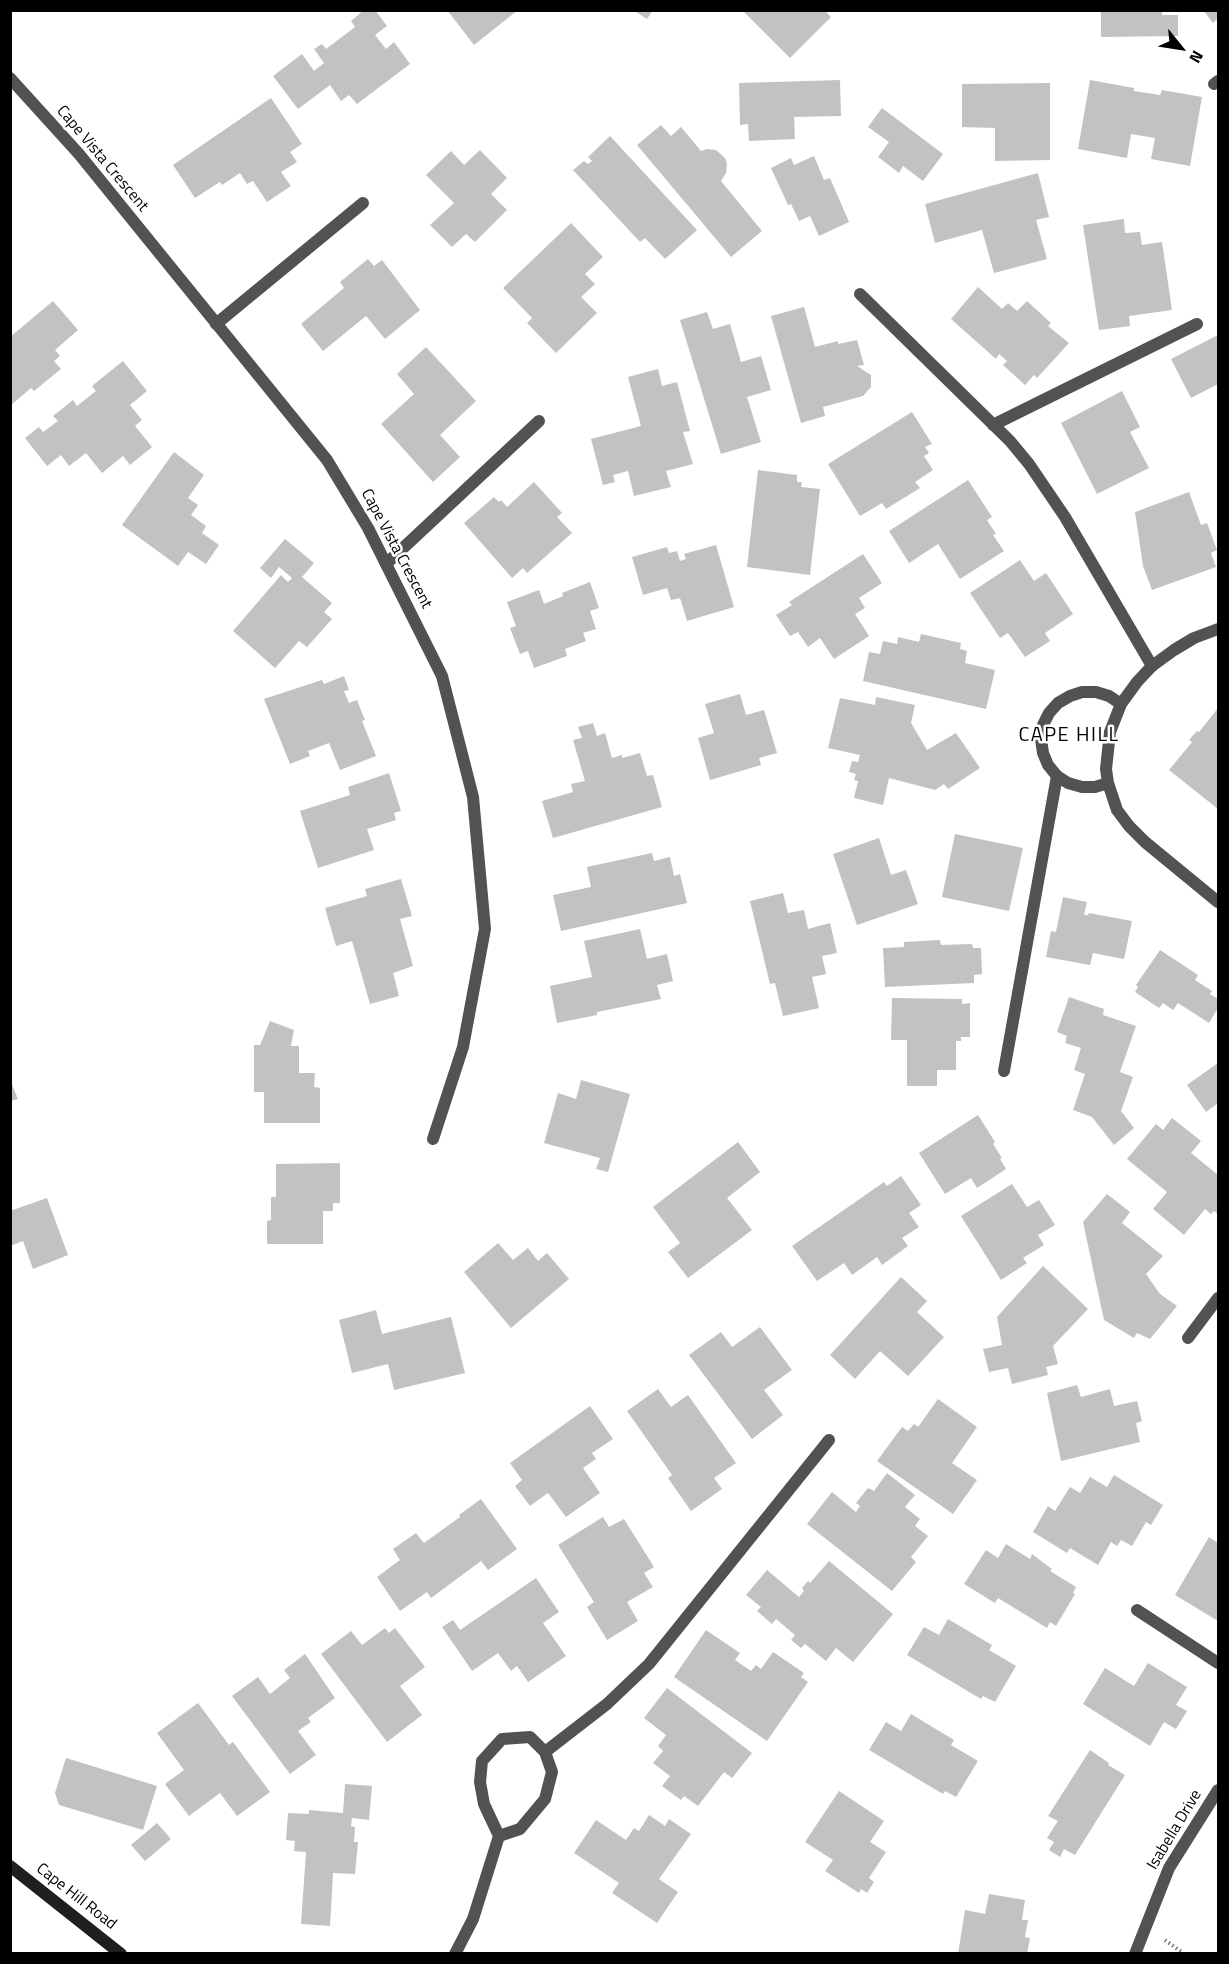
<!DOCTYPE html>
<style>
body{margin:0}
#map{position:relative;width:1229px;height:1964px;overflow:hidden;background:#fff;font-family:"Titillium Web",sans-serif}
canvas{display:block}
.frame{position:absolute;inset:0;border:12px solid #000;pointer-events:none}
.north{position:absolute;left:1151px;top:18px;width:60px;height:60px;-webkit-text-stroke:4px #fff;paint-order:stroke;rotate:120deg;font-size:16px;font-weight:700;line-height:24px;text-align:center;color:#000}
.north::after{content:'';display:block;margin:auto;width:21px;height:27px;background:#000;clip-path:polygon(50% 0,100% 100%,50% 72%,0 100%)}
</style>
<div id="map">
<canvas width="1229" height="1964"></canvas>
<div class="frame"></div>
<div class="north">N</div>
</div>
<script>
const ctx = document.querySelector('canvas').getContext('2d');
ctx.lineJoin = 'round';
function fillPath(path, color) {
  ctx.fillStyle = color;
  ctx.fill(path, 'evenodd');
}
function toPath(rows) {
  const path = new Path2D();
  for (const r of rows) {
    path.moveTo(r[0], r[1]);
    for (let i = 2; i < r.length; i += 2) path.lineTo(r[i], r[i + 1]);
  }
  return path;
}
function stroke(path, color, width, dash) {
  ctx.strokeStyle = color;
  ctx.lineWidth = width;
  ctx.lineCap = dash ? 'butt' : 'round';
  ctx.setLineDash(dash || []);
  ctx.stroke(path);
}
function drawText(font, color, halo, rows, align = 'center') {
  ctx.font = font + ' "Titillium Web",sans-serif';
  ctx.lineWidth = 5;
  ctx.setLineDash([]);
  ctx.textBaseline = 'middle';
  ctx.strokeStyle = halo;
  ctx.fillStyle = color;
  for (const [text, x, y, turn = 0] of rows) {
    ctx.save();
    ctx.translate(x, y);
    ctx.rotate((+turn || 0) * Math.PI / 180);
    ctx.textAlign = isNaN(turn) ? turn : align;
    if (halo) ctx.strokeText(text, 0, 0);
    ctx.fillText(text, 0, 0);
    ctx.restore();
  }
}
const building = toPath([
 [364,10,375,10,387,26,375,35,386,49,394,42,410,64,357,104,349,95,341,101,330,85,298,109,273,76,302,54,314,71,324,63,314,49,322,44,326,49,355,27,351,21],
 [447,10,518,10,474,45],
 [633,10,653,10,647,19],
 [742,10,824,10,831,17,790,58],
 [1101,10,1162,10,1162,15,1178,15,1178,36,1101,37],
 [1203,10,1218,10,1218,18,1213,23],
 [840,80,841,116,794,117,795,139,749,141,748,124,740,125,739,83],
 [1090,80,1134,88,1134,91,1160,95,1162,90,1202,97,1190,166,1151,159,1155,138,1131,134,1127,158,1078,149],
 [1050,83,1050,160,995,161,995,128,962,127,962,84],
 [271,98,302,144,290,152,297,162,281,172,291,186,267,202,253,181,247,184,240,173,222,185,220,182,195,198,173,165],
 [882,108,943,154,923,181,903,166,899,173,878,157,889,142,868,127],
 [661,125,671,136,681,127,701,151,707,149,716,150,725,158,727,163,726,173,721,181,762,231,731,257,637,145],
 [610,136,697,230,665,259,645,238,640,242,573,170,584,161,588,164,592,161,588,157],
 [480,150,507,178,491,194,507,210,475,242,466,234,452,247,430,225,454,203,426,175,451,151,464,165],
 [814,156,824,180,830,178,849,222,819,236,810,216,799,221,791,204,788,205,771,168,791,158,794,165],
 [1038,173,1049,217,1036,220,1047,259,994,273,982,230,935,243,925,204],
 [1124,219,1125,233,1140,232,1142,245,1162,242,1172,310,1129,316,1130,326,1099,330,1083,225],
 [571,223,603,257,585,274,595,284,581,297,597,313,556,353,527,323,532,318,503,288],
 [368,259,374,266,382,260,420,310,385,339,366,316,323,351,301,324,344,288,340,282],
 [978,287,1002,309,1008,303,1017,311,1027,301,1051,323,1048,326,1069,343,1037,378,1034,375,1025,385,1003,365,1007,361,999,354,996,359,951,319],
 [53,301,78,330,55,350,60,356,54,361,61,369,34,391,31,388,10,406,10,337],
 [804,307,815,347,838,341,838,344,857,340,864,365,857,366,871,375,871,387,863,396,823,407,825,416,801,423,771,316],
 [707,312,713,329,730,324,741,362,761,356,771,390,747,397,761,442,721,454,680,320],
 [1218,335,1218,384,1191,398,1171,359],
 [426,347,476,401,440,435,460,457,433,482,381,424,414,394,397,374],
 [123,361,147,391,130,405,142,420,135,426,152,447,130,465,123,456,102,473,86,453,69,466,61,455,47,466,25,438,39,427,43,432,58,421,53,416,73,400,77,406,96,391,92,386],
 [658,369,662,386,677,382,690,431,683,432,693,464,666,471,671,487,634,496,628,471,613,475,615,482,603,485,591,439,641,426,628,377],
 [1122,391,1140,427,1130,432,1149,468,1097,494,1061,423],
 [912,412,932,444,925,447,929,453,924,456,933,470,915,482,920,488,886,509,882,503,860,516,828,464],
 [174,452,204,475,188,498,198,505,191,515,206,526,202,533,219,545,206,564,188,552,178,566,122,525],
 [758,470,797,475,797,482,802,482,801,487,820,489,810,575,747,567],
 [968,480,992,517,987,520,996,534,993,535,1004,551,960,579,938,544,909,563,889,531],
 [534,482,562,513,557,517,572,533,527,573,523,568,512,578,464,523,494,497,499,502,501,500,507,507],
 [1189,492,1201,525,1207,523,1217,550,1211,553,1216,567,1152,590,1143,566,1135,512],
 [285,539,314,563,302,577,332,603,324,612,332,619,307,647,299,641,275,668,233,631,281,575,288,582,292,578,279,567,271,578,260,568],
 [716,545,734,607,687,621,680,598,671,600,667,588,643,595,632,557,667,547,669,553,677,551,680,561,686,559,684,554],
 [863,554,882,583,859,598,865,608,855,614,869,636,834,659,820,638,808,647,798,632,790,636,776,615,792,605,789,602],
 [1020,560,1034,581,1046,573,1073,614,1045,633,1050,641,1025,657,1008,633,1000,638,970,593],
 [590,582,599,608,590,611,596,629,583,633,586,641,565,649,567,656,534,668,528,651,520,654,510,628,516,626,507,602,539,590,544,604,563,596,562,593],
 [921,634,961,643,960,649,967,651,965,663,995,670,986,709,863,681,869,652,880,654,883,641,897,644,898,637,919,642],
 [344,676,349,690,344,691,349,703,357,700,365,720,362,721,376,756,340,770,329,743,308,751,310,756,290,764,264,699,322,680,324,684],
 [740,694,746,715,764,710,777,753,759,758,761,765,710,780,698,738,714,733,705,704],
 [876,697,915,705,911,723,927,750,956,733,980,768,948,789,944,784,935,790,889,778,883,805,854,798,858,781,854,780,856,774,849,772,852,761,858,762,860,755,828,748,840,698,875,705],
 [1218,708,1218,809,1169,770,1192,742,1189,740,1197,731,1199,732],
 [593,723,597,736,605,733,612,758,622,755,622,758,640,753,647,776,653,775,662,807,553,838,542,801,573,792,571,784,585,781,573,740,582,738,578,727],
 [389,773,401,811,394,813,396,820,367,829,374,850,318,868,300,811,350,795,348,787],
 [955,834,1023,848,1009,911,942,897],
 [879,838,891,875,906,870,918,904,857,925,833,854],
 [652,853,654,861,670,857,674,876,680,874,687,903,561,931,553,895,591,887,587,867],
 [401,879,412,916,400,919,413,966,393,973,399,996,370,1004,352,941,336,946,325,908,367,896,365,889],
 [783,893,788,913,804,910,808,929,830,923,837,953,822,956,826,974,812,977,819,1008,783,1016,775,983,770,984,750,901],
 [1063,897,1087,902,1084,915,1088,915,1089,913,1132,921,1124,959,1093,953,1090,965,1046,957,1051,931,1056,932],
 [640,929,647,959,667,954,673,981,657,985,661,999,597,1012,597,1015,557,1023,550,986,592,977,584,941],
 [940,940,941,945,972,944,973,948,981,948,982,974,974,975,974,983,885,987,883,948,904,947,904,942],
 [1160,950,1198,975,1195,980,1212,991,1210,994,1218,999,1218,1008,1209,1023,1178,1003,1173,1010,1163,1003,1159,1008,1135,992,1138,987,1136,985],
 [1069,997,1104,1009,1103,1015,1136,1026,1120,1072,1133,1077,1121,1111,1134,1128,1114,1145,1092,1117,1073,1110,1085,1074,1074,1070,1081,1048,1065,1043,1067,1036,1057,1032],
 [892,998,962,999,962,1004,970,1003,970,1037,961,1037,961,1041,956,1041,956,1070,937,1070,937,1086,907,1086,907,1040,891,1040],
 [270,1021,294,1030,291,1046,299,1046,299,1073,315,1073,314,1087,320,1088,320,1123,264,1123,264,1092,254,1092,254,1045,260,1045],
 [1218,1063,1218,1103,1206,1112,1187,1085],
 [10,1080,18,1099,10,1101],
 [581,1080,630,1094,608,1172,596,1169,600,1158,544,1143,558,1093,576,1099],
 [978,1115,995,1142,993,1144,1002,1158,1000,1159,1006,1169,977,1188,971,1178,945,1194,919,1153],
 [1172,1118,1201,1141,1191,1153,1218,1175,1218,1214,1214,1211,1211,1214,1205,1209,1184,1235,1153,1209,1167,1192,1127,1159,1156,1124,1163,1130],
 [738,1142,760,1172,727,1198,752,1230,688,1278,668,1252,680,1243,653,1207],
 [340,1163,340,1203,333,1203,333,1211,323,1211,323,1244,267,1244,267,1221,271,1220,271,1197,276,1197,276,1164],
 [901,1176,921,1205,909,1213,919,1227,902,1238,908,1246,882,1265,877,1257,852,1275,844,1263,817,1281,792,1246,884,1182,887,1186],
 [1012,1184,1027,1207,1039,1200,1055,1225,1038,1235,1044,1245,1023,1258,1027,1263,1001,1280,961,1216],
 [1107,1194,1130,1212,1122,1223,1163,1256,1146,1274,1160,1294,1177,1306,1150,1339,1137,1333,1134,1338,1104,1320,1083,1222],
 [47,1198,68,1255,33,1269,23,1241,10,1246,10,1211],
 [498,1243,513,1260,528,1248,538,1261,547,1253,569,1279,511,1328,464,1272],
 [1043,1266,1088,1309,1053,1346,1058,1364,1046,1367,1048,1375,1012,1384,1008,1368,989,1372,983,1349,1002,1345,997,1317],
 [901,1277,927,1301,917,1312,944,1337,908,1376,880,1351,855,1379,830,1355],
 [376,1310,382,1334,451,1317,465,1373,394,1390,388,1364,352,1373,339,1320],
 [760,1327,792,1370,764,1390,783,1415,752,1439,689,1355,721,1332,732,1347],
 [1077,1385,1081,1397,1110,1389,1114,1406,1137,1401,1142,1421,1136,1423,1140,1442,1061,1461,1047,1393],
 [658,1389,671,1407,688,1395,736,1463,714,1478,722,1489,691,1511,668,1478,672,1475,627,1411],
 [938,1399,977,1427,952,1463,977,1480,953,1514,877,1461,902,1427,908,1431,914,1424,918,1427],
 [590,1406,613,1439,592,1453,596,1459,583,1468,600,1493,566,1517,548,1493,530,1506,515,1486,522,1480,510,1463],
 [887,1473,915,1495,905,1507,920,1519,915,1526,928,1536,911,1557,916,1562,892,1591,807,1524,832,1492,856,1512,860,1506,856,1503,868,1488,874,1491],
 [1114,1475,1163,1505,1151,1525,1146,1522,1132,1546,1121,1540,1117,1546,1111,1542,1098,1565,1070,1548,1067,1553,1033,1532,1048,1506,1055,1511,1070,1487,1080,1493,1090,1477,1107,1487],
 [481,1499,517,1549,488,1570,481,1561,431,1598,427,1592,400,1611,377,1577,400,1560,393,1549,416,1533,424,1543,460,1517,459,1515],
 [603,1517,609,1527,624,1519,654,1567,644,1573,653,1587,627,1602,638,1621,607,1640,587,1607,594,1602,558,1545],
 [1209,1537,1218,1543,1218,1621,1175,1595],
 [1006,1544,1030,1559,1032,1554,1052,1569,1050,1571,1076,1587,1073,1593,1075,1594,1056,1626,1050,1622,1047,1628,998,1598,995,1603,964,1584,986,1550,998,1558],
 [829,1561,893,1614,853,1662,836,1648,826,1661,805,1644,801,1648,791,1640,795,1635,776,1619,772,1624,757,1611,761,1607,746,1595,767,1570,799,1597,804,1591,802,1588,808,1581,810,1583],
 [536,1578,559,1612,543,1623,566,1656,528,1682,517,1666,511,1671,498,1653,472,1671,442,1627,453,1620,460,1630],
 [948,1619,992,1645,989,1650,1016,1666,995,1702,983,1696,981,1699,907,1655,924,1627,939,1635],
 [385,1628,389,1633,395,1628,425,1667,400,1686,422,1715,387,1742,321,1654,351,1631,362,1645],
 [706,1630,740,1653,735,1660,751,1671,756,1665,761,1669,773,1652,804,1673,801,1677,808,1682,767,1741,674,1677],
 [305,1654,335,1698,308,1718,311,1722,298,1731,316,1755,290,1774,232,1696,258,1677,270,1694,290,1678,284,1670],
 [1148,1663,1187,1687,1176,1705,1187,1711,1176,1729,1164,1722,1150,1746,1083,1704,1105,1668,1134,1686],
 [667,1688,752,1753,732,1778,724,1772,698,1806,684,1796,681,1800,662,1786,670,1776,653,1763,663,1751,658,1746,666,1735,644,1718],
 [198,1703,229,1745,233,1742,270,1792,237,1816,220,1793,189,1816,165,1784,184,1770,157,1733],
 [911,1714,954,1740,951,1745,978,1761,956,1797,945,1791,943,1794,869,1750,886,1722,901,1731],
 [1090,1750,1109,1763,1108,1765,1125,1775,1075,1855,1064,1849,1060,1857,1049,1850,1054,1842,1047,1838,1058,1821,1048,1816],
 [66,1758,157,1786,143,1830,59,1805,55,1793],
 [345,1784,372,1786,369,1820,352,1818,351,1826,355,1827,354,1842,358,1842,355,1874,333,1873,330,1926,301,1924,306,1852,294,1851,295,1841,286,1840,288,1813,309,1814,309,1810,343,1813],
 [839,1791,884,1821,870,1842,886,1852,869,1878,874,1882,867,1893,861,1889,859,1893,825,1871,833,1860,805,1842],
 [649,1815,665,1826,669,1819,691,1834,659,1879,678,1892,657,1923,612,1893,619,1883,574,1853,596,1820,626,1840,634,1828,639,1831],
 [157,1823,171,1839,145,1861,131,1845],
 [989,1894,1025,1900,1022,1920,1028,1920,1025,1937,1030,1938,1027,1954,958,1954,965,1910,985,1914]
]);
const path = toPath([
 [1165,1940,1184,1954]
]);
const lane = toPath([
 [1214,84,1218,81],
 [860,294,1010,441,1029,464,1065,517,1152,666],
 [216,324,363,203],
 [993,425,1197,324],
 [386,564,539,421],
 [1004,1071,1057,776],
 [1188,1338,1218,1298],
 [1137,1610,1218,1663],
 [545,1752,607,1704,649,1664,829,1440]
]);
const street = toPath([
 [10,78,79,154,327,460,368,528,442,676,473,797,485,929,463,1047,433,1139],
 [1218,629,1194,638,1174,650,1152,666,1137,682,1121,704,1110,732,1106,769,1108,783,1117,810,1129,826,1145,842,1218,902],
 [1108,783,1095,787,1082,787,1068,783,1057,776,1048,765,1043,753,1041,739,1043,725,1049,713,1058,703,1070,696,1082,692,1096,692,1109,696,1121,704],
 [455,1954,473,1919,499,1836,484,1804,480,1782,482,1761,502,1739,530,1737,545,1752,552,1772,545,1799,520,1829,499,1836],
 [1135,1954,1169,1868,1218,1790]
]);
const secondary = toPath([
 [10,1866,121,1954]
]);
const streetNames = [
 ["Cape Vista Crescent",102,159,50],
 ["Cape Vista Crescent",396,549,62],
 ["Isabella Drive",1175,1830,-59],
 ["Cape Hill Road",76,1897,38]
];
const quarterNames = [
 ["CAPE HILL",1069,736]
];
fillPath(building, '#c2c2c2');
stroke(path, '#747474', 4, [1.5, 3]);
stroke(lane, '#525252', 12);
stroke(street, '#525252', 12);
stroke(secondary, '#1f1f1f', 12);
drawText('16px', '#000', '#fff', streetNames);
ctx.letterSpacing = '1.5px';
drawText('20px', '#000', '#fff', quarterNames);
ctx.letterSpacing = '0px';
</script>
